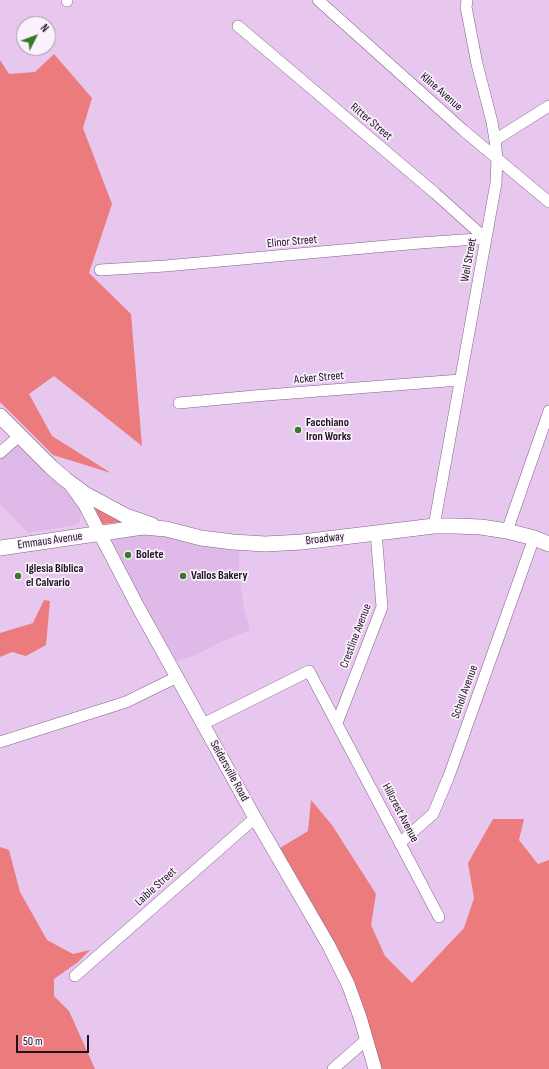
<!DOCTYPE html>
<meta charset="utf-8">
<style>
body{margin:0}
#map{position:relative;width:549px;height:1069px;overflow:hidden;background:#e8c7ef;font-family:"Sofia Sans Condensed",sans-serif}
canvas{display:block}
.north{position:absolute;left:16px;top:16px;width:40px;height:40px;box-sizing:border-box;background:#fbf1fd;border:1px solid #a398a5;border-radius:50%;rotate:48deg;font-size:11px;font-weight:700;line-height:16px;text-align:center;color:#1f1322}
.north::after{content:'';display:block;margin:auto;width:14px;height:18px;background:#347c21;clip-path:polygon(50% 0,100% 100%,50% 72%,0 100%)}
.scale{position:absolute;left:16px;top:1035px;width:73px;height:18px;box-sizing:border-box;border:2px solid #1f1322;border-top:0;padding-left:5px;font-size:12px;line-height:14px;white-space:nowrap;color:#1f1322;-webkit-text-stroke:3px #fbf1fd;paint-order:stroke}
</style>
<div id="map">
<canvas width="549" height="1069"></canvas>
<div class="north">N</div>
<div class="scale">50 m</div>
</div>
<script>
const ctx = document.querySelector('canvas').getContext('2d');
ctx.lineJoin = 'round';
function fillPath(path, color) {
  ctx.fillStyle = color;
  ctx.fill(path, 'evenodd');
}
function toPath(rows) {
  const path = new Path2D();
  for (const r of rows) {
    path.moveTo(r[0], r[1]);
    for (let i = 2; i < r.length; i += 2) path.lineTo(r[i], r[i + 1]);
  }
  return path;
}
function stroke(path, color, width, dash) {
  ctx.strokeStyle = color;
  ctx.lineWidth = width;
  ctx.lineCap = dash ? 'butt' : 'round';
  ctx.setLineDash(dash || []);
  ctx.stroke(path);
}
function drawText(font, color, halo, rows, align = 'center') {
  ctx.font = font + ' "Sofia Sans Condensed",sans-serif';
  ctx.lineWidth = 3.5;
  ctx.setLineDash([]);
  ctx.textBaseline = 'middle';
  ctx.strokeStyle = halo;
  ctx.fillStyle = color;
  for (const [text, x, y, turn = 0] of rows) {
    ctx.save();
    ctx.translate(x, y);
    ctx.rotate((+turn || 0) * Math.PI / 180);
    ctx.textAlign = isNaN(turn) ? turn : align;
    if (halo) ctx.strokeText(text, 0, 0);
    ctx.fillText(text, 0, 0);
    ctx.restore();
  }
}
const built = toPath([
 [19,444,76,502,81,510,80,521,76,525,28,533,0,504,0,460],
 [145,532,239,547,239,572,244,608,250,630,219,643,196,655,177,661,135,589,110,542,119,537]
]);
const green = toPath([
 [54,54,92,98,83,128,112,204,89,273,131,314,142,446,54,376,29,394,52,436,111,473,53,455,0,402,0,60,9,74,35,72],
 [96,507,122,522,102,524,95,509],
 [44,600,50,601,46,645,26,656,12,652,0,657,0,633,33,623],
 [311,800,332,825,376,894,371,925,385,956,412,983,464,928,474,898,468,863,493,819,524,819,519,840,538,864,549,860,549,1069,381,1069,358,991,280,848,308,831],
 [0,847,9,850,20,892,47,940,73,954,90,950,78,962,54,979,54,996,69,1011,95,1069,0,1069]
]);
const minor = toPath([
 [318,0,463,130,549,202],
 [67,1,67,0],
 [238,26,436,194,486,239],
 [495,140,549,106],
 [100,270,165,266,420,243,477,239,486,239],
 [179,403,254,396,460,380],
 [0,453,19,436],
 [434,526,496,183,497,158,495,140,492,122,477,64,466,7,467,0],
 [507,531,549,411],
 [337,723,382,607,376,532],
 [203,724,309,671,439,917],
 [0,742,126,702,177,677],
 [401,842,433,814,449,776,534,538],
 [75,976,255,818],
 [333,1069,366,1040]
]);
const tertiary = toPath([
 [72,487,85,505,138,607,255,818,329,946,348,984,360,1017,375,1069]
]);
const secondary = toPath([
 [0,416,51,467,66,480,85,494,126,516,152,525],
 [0,548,143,527,166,529,201,538,233,542,265,544,302,542,434,526,455,526,481,527,507,531,534,538,549,544]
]);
const markers = [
 [298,430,4,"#347c21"],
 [128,555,4,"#347c21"],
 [18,576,4,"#347c21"],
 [183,576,4,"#347c21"]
];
const streetNames = [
 ["Kline Avenue",441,92,41],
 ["Ritter Street",371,122,40],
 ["Elinor Street",292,242,-5],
 ["Weil Street",469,260,-80],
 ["Acker Street",319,378,-5],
 ["Broadway",325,539,-7],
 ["Emmaus Avenue",50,541,-8],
 ["Crestline Avenue",356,636,-69],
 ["Scholl Avenue",465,692,-70],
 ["Seidersville Road",229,771,61],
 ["Hillcrest Avenue",400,813,62],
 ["Laible Street",156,887,-42]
];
const poiNames = [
 ["Facchiano",306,423],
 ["Iron Works",306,437],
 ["Bolete",136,555],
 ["Iglesia Bíblica",26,569],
 ["el Calvario",26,583],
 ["Vallos Bakery",191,576]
];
fillPath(built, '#dfbae8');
fillPath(green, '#eb7b7d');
stroke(minor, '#806287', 12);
stroke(tertiary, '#806287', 14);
stroke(secondary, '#806287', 16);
stroke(minor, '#fff', 11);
stroke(tertiary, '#fff', 13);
stroke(secondary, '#fff', 15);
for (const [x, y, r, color] of markers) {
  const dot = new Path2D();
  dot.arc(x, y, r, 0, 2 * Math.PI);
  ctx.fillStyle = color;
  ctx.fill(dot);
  stroke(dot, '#fbf1fd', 1.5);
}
drawText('12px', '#1f1322', '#fbf1fd', streetNames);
drawText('bold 12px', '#1f1322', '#fbf1fd', poiNames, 'left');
</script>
